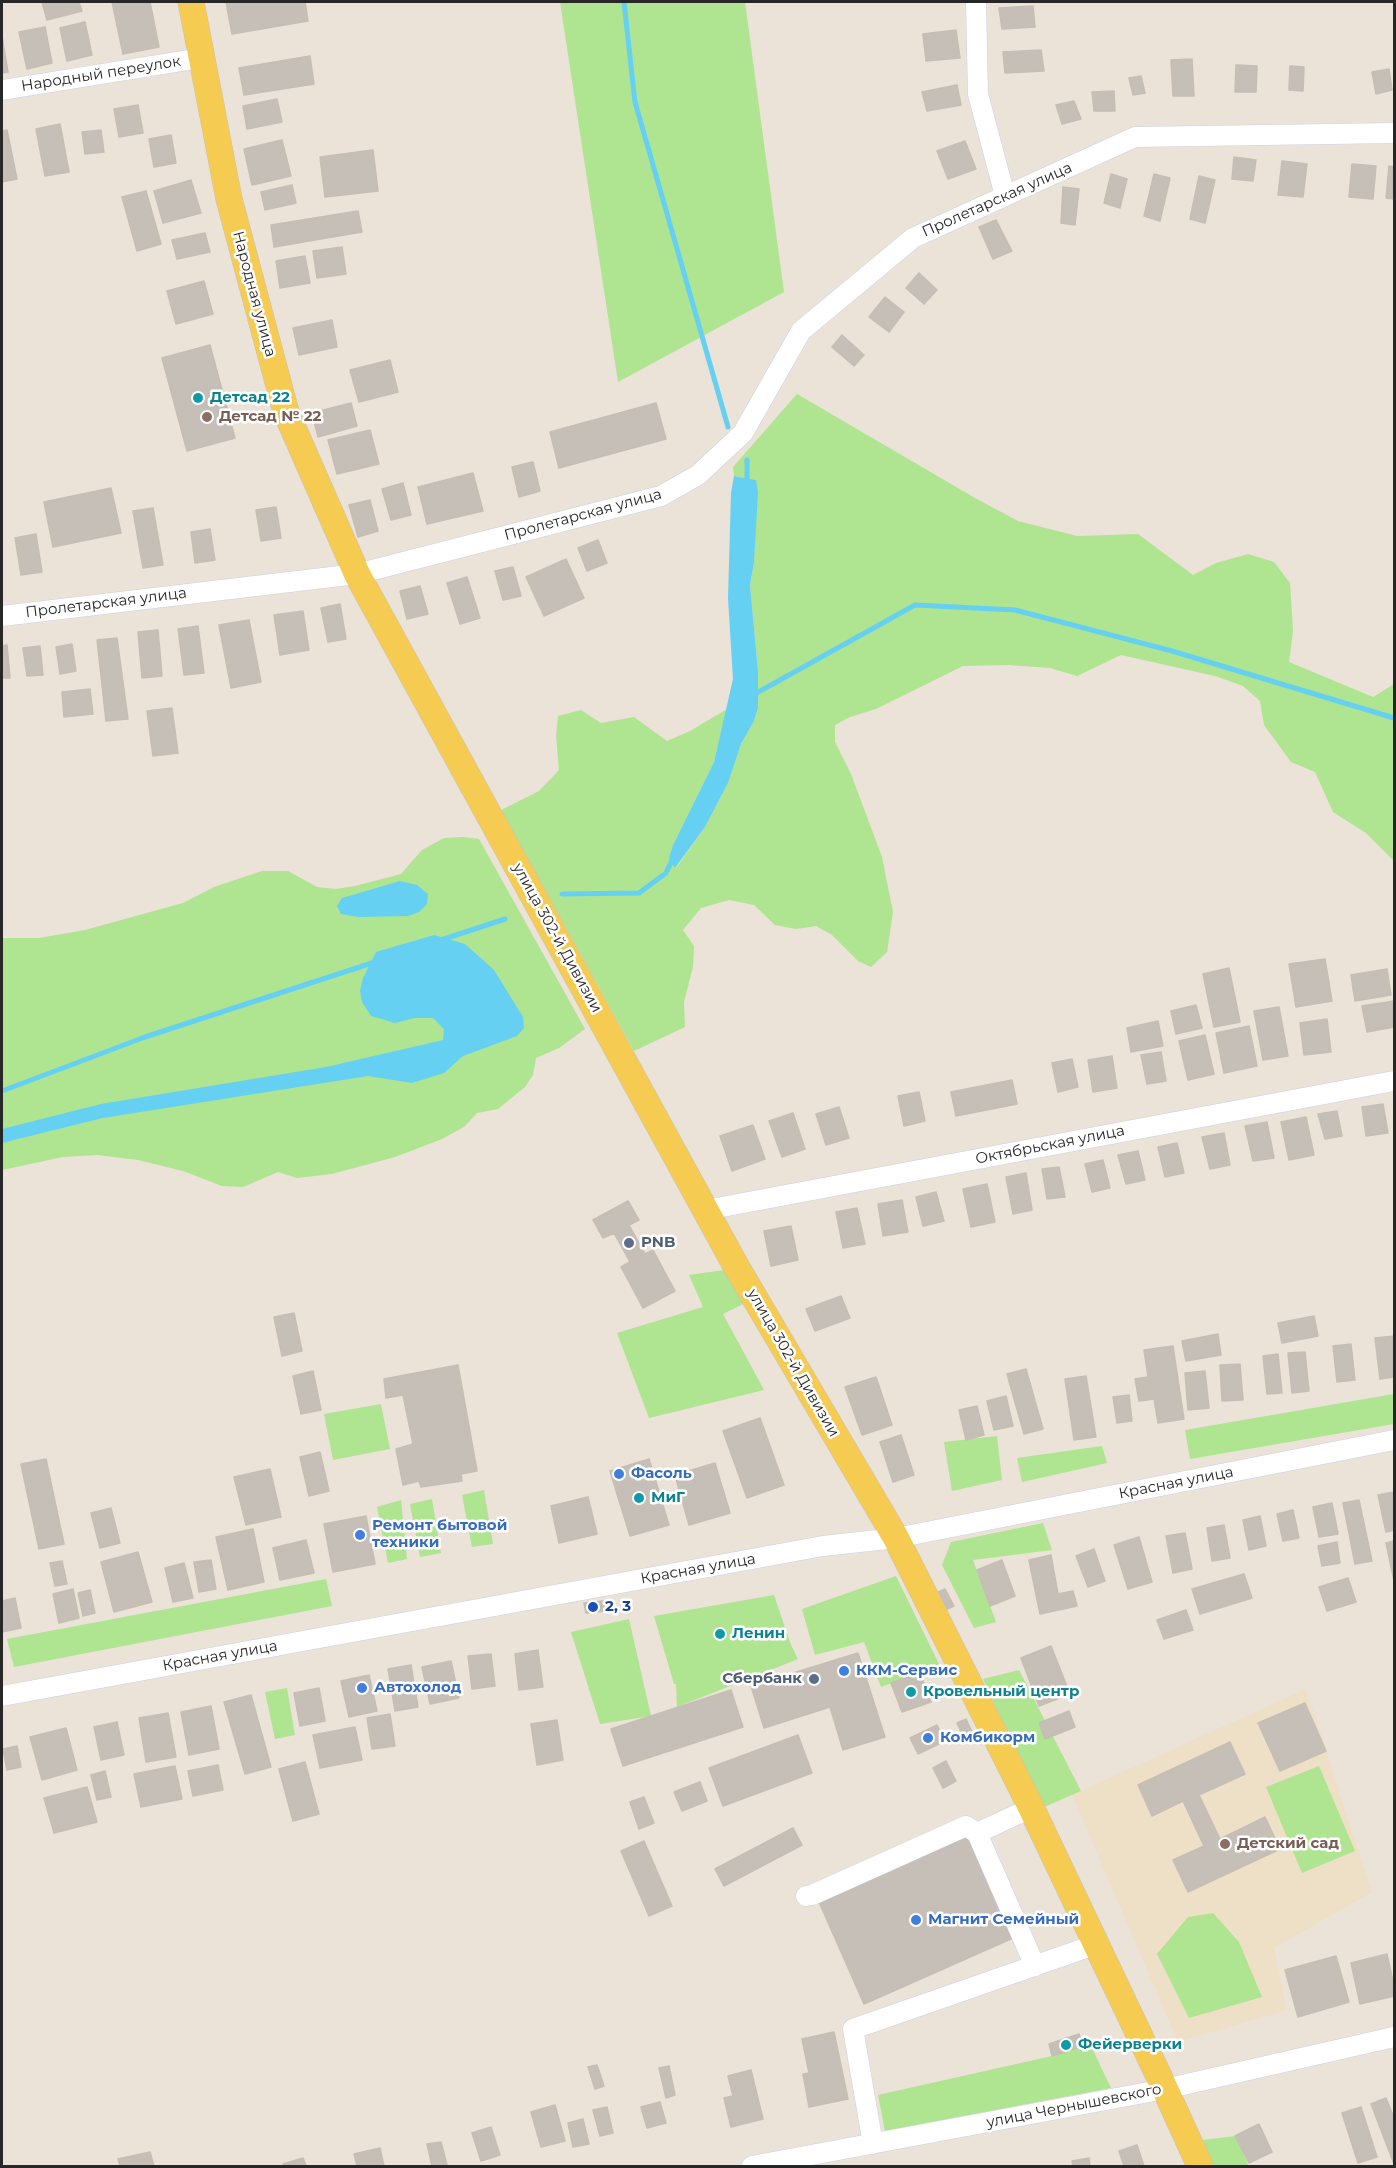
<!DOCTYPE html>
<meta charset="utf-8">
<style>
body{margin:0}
#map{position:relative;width:1396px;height:2168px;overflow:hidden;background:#ebe2d8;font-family:Montserrat,sans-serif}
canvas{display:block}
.frame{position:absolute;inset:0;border:3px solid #272727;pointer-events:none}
</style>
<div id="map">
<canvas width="1396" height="2168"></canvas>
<div class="frame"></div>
</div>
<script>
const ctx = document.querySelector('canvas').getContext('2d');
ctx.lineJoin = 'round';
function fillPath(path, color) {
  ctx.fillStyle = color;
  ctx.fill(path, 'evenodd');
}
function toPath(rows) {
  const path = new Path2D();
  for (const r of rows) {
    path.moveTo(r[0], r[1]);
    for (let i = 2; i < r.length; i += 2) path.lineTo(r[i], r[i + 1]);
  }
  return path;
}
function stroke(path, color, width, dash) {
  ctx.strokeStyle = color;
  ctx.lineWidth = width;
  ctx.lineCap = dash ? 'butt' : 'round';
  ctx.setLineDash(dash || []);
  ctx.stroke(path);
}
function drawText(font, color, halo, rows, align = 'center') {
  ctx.font = font + ' Montserrat,sans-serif';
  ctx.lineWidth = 5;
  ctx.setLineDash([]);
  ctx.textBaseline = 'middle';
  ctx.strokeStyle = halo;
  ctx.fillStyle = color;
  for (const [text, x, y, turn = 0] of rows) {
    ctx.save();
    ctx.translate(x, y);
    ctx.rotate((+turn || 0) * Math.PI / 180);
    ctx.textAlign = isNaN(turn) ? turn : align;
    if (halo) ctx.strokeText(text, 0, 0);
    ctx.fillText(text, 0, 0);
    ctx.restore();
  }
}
const education = toPath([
 [1306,1689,1372,1892,1274,1948,1287,2010,1178,2042,1072,1795]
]);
const green = toPath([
 [560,2,745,2,784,292,618,382],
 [797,394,975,498,1018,521,1077,536,1138,534,1193,575,1216,563,1248,554,1274,562,1290,583,1293,631,1289,662,1373,697,1394,684,1394,861,1366,833,1333,812,1315,772,1291,762,1264,725,1260,701,1243,686,1215,676,1121,655,1077,676,1050,668,1009,665,963,666,876,709,850,717,835,725,835,742,851,774,882,857,893,912,887,952,871,967,858,961,832,935,816,926,796,929,775,925,754,905,729,900,701,908,683,930,694,946,693,967,684,1002,685,1027,634,1051,501,810,539,791,559,770,556,736,558,716,581,710,601,723,634,717,667,741,690,731,727,709,714,762,673,845,669,858,676,868,705,827,728,783,741,744,754,721,758,708,758,671,750,585,754,563,756,480,734,476,733,467],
 [463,837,479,839,585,1029,559,1048,536,1058,533,1075,525,1087,498,1109,477,1113,464,1127,442,1139,395,1157,332,1174,297,1178,278,1172,243,1187,222,1186,183,1171,138,1160,97,1155,63,1157,2,1170,2,938,39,938,85,930,183,903,214,887,262,871,288,871,317,887,336,889,355,886,401,874,422,850,444,838],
 [724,1270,745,1303,723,1314,764,1390,649,1418,617,1333,703,1307,689,1275],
 [1394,1394,1394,1424,1190,1459,1185,1430],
 [381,1404,390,1449,333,1460,324,1414],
 [997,1436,1002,1480,952,1491,944,1442],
 [1102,1446,1107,1463,1022,1482,1017,1458],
 [484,1490,493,1544,472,1547,462,1495],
 [432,1499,441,1553,420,1557,410,1504],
 [401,1500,407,1559,388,1563,377,1507],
 [1043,1523,1052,1550,973,1560,996,1622,974,1628,942,1565,951,1542],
 [896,1576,940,1666,881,1687,864,1642,815,1655,802,1609],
 [326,1579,332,1606,14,1667,7,1639],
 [774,1595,791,1645,798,1659,677,1707,676,1684,674,1684,654,1616],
 [629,1619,651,1716,600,1724,571,1632],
 [1019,1670,1081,1791,1042,1808,983,1679],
 [287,1688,295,1735,275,1739,265,1692],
 [1319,1766,1355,1851,1302,1873,1266,1787],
 [1213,1913,1239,1942,1262,1997,1189,2018,1157,1954,1188,1917],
 [1083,2046,1091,2046,1111,2088,885,2131,878,2095,1052,2056],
 [1235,2136,1249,2166,1212,2166,1203,2140]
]);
const water = toPath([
 [734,476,756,480,758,492,754,563,750,585,758,671,758,708,754,721,741,744,728,783,705,827,675,868,669,858,673,845,714,762,733,679,728,598,731,493],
 [400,881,417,885,428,894,427,904,419,912,408,916,358,917,341,914,337,906,342,898],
 [434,935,465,944,494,970,523,1017,524,1028,517,1036,463,1056,444,1073,412,1083,368,1076,103,1118,2,1143,2,1129,101,1104,326,1067,443,1040,444,1029,433,1018,415,1018,395,1023,371,1016,362,1002,360,991,363,978,376,952]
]);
const stream = toPath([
 [624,2,635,102,728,427],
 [747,485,747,460],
 [753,695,915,605,1015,610,1172,651,1394,718],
 [562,894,639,893,666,873,674,856],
 [441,940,505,919],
 [2,1091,145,1037,375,962]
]);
const building = toPath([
 [42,2,79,2,82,11,47,20,42,2],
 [112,2,150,2,159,47,123,54,112,2],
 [226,2,305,2,308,21,232,34,226,2],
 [1033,6,1035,27,1002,29,999,8,1033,6],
 [85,22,92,55,67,61,60,28,85,22],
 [45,27,52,63,27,69,19,32,45,27],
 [956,30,960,58,926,61,923,34,956,30],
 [2,36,8,72,2,73,2,36],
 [1041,50,1044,71,1005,73,1003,52,1041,50],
 [310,56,314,84,244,95,239,68,310,56],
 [1192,59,1194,96,1173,96,1171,60,1192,59],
 [1236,65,1257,66,1256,92,1235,92,1236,65],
 [1290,66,1304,67,1303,91,1289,90,1290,66],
 [1389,69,1392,90,1376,94,1372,72,1389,69],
 [1141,76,1145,93,1133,95,1129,78,1141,76],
 [957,85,961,105,927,111,922,92,957,85],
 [1114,91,1115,111,1094,111,1092,92,1114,91],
 [277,99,282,122,247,129,243,106,277,99],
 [1074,101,1081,119,1062,124,1056,105,1074,101],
 [138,105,143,133,119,137,114,109,138,105],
 [60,124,69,172,45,176,36,129,60,124],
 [7,130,17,179,2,182,2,131,7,130],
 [101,130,104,152,85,154,82,132,101,130],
 [171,135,176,163,154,167,149,139,171,135],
 [282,140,291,176,252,185,244,149,282,140],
 [965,141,976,169,948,179,937,151,965,141],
 [373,150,378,191,325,197,320,157,373,150],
 [1234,157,1256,160,1253,181,1232,179,1234,157],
 [1282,161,1307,164,1303,197,1278,195,1282,161],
 [1352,164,1376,166,1373,199,1349,197,1352,164],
 [1389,166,1394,167,1394,199,1386,198,1389,166],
 [1111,174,1127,179,1120,208,1104,203,1111,174],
 [1154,174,1170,178,1160,221,1144,216,1154,174],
 [1199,176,1215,180,1205,223,1190,219,1199,176],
 [191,180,201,213,163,223,154,191,191,180],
 [292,185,296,203,265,210,261,192,292,185],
 [1063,187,1079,189,1075,225,1061,223,1063,187],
 [146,191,161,244,137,251,122,197,146,191],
 [358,211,362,232,274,247,271,225,358,211],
 [996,220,1012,251,993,259,979,227,996,220],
 [205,233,210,252,177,259,172,240,205,233],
 [342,247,346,274,317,278,313,251,342,247],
 [305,256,310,283,280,288,276,261,305,256],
 [919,273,937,290,924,304,906,288,919,273],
 [204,281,213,314,176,324,167,291,204,281],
 [885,297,904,312,889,332,869,317,885,297],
 [332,320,337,347,299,355,293,328,332,320],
 [842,335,864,355,854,366,832,347,842,335],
 [210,345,235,438,187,451,162,358,210,345],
 [390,360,398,392,359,402,350,370,390,360],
 [351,403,357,426,318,437,312,413,351,403],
 [656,403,666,439,559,468,550,432,656,403],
 [370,430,379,464,337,474,328,440,370,430],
 [533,462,540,491,519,497,512,467,533,462],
 [473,473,483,511,427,524,418,487,473,473],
 [403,483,411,515,391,520,382,489,403,483],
 [111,488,121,533,53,547,44,502,111,488],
 [370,500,378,531,358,537,349,505,370,500],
 [276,507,281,538,261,541,256,510,276,507],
 [153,508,163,565,143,568,133,511,153,508],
 [210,529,215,560,195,563,191,532,210,529],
 [36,534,42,572,21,575,15,538,36,534],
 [598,540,607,563,587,571,578,548,598,540],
 [566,559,584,598,544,616,526,577,566,559],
 [513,567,521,596,503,600,495,571,513,567],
 [467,577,480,618,460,624,447,583,467,577],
 [420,586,428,614,407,619,400,591,420,586],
 [340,604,346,639,328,642,321,608,340,604],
 [303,611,309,650,280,655,274,615,303,611],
 [249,620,261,682,231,688,219,625,249,620],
 [198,626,204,673,184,675,178,629,198,626],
 [158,630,162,676,142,678,138,632,158,630],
 [117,638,128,719,106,721,97,640,117,638],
 [72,644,76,671,60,674,56,647,72,644],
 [7,645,10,678,2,678,2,646,7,645],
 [40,646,43,675,27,676,23,648,40,646],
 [90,689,93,714,64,717,62,692,90,689],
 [172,708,178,753,153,756,147,711,172,708],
 [1325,959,1332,1001,1296,1007,1289,964,1325,959],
 [1229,968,1240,1022,1214,1027,1203,974,1229,968],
 [1387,969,1391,995,1355,1001,1351,975,1387,969],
 [1394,1001,1394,1027,1367,1032,1362,1006,1394,1001],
 [1196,1005,1202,1028,1176,1034,1171,1011,1196,1005],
 [1279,1007,1288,1056,1263,1060,1254,1011,1279,1007],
 [1327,1019,1331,1052,1304,1055,1300,1023,1327,1019],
 [1158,1021,1163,1046,1131,1052,1127,1028,1158,1021],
 [1249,1026,1257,1066,1224,1073,1216,1033,1249,1026],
 [1205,1035,1214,1074,1188,1080,1179,1041,1205,1035],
 [1161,1052,1166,1081,1147,1084,1141,1055,1161,1052],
 [1112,1056,1117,1088,1093,1092,1088,1060,1112,1056],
 [1072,1059,1078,1087,1058,1092,1052,1063,1072,1059],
 [1012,1080,1017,1104,956,1116,951,1092,1012,1080],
 [919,1092,925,1121,904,1126,898,1096,919,1092],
 [1383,1104,1388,1133,1366,1136,1362,1107,1383,1104],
 [839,1107,849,1138,826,1145,816,1114,839,1107],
 [1337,1111,1342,1136,1325,1139,1318,1114,1337,1111],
 [793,1113,805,1149,782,1157,769,1121,793,1113],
 [1306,1117,1314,1155,1289,1160,1281,1122,1306,1117],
 [1267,1122,1274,1158,1253,1161,1245,1126,1267,1122],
 [753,1125,765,1159,732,1171,720,1136,753,1125],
 [1224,1133,1230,1165,1210,1169,1202,1137,1224,1133],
 [1177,1143,1184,1173,1165,1177,1158,1147,1177,1143],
 [1138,1151,1145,1180,1126,1184,1118,1155,1138,1151],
 [1103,1160,1110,1188,1092,1192,1085,1164,1103,1160],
 [1059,1167,1065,1197,1047,1199,1042,1169,1059,1167],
 [1026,1173,1032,1210,1013,1214,1006,1177,1026,1173],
 [987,1184,995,1222,971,1227,963,1189,987,1184],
 [936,1192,944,1221,923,1226,916,1197,936,1192],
 [902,1200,908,1232,883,1236,878,1204,902,1200],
 [628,1201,639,1220,629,1225,645,1254,653,1250,675,1291,643,1308,621,1267,630,1262,614,1233,603,1238,593,1220,628,1201],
 [857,1208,865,1244,843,1248,836,1212,857,1208],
 [791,1226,798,1260,771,1266,764,1231,791,1226],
 [841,1296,850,1318,815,1331,806,1309,841,1296],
 [294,1313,302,1351,282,1356,274,1317,294,1313],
 [1314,1316,1318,1336,1282,1343,1278,1323,1314,1316],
 [1218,1334,1221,1355,1186,1361,1182,1341,1218,1334],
 [1394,1336,1394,1377,1380,1379,1375,1338,1394,1336],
 [1351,1344,1355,1380,1337,1382,1333,1346,1351,1344],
 [1173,1346,1184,1419,1158,1423,1154,1399,1139,1401,1135,1379,1148,1377,1144,1350,1173,1346],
 [1305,1352,1309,1391,1292,1393,1288,1353,1305,1352],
 [1278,1354,1282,1393,1267,1394,1263,1356,1278,1354],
 [1240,1364,1243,1400,1222,1401,1220,1365,1240,1364],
 [458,1365,477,1471,461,1474,462,1481,421,1487,419,1481,403,1485,396,1449,413,1444,403,1395,386,1398,384,1379,458,1365],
 [1026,1369,1043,1429,1024,1434,1007,1374,1026,1369],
 [313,1371,321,1410,301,1414,293,1376,313,1371],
 [1205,1371,1209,1408,1188,1410,1185,1373,1205,1371],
 [1086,1376,1096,1437,1074,1440,1065,1379,1086,1376],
 [876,1377,892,1425,862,1435,845,1387,876,1377],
 [1129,1395,1132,1421,1117,1423,1113,1397,1129,1395],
 [1006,1396,1013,1426,994,1430,987,1401,1006,1396],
 [977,1406,984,1435,966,1440,959,1410,977,1406],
 [760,1418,784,1485,747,1498,723,1431,760,1418],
 [901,1435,914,1475,893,1482,880,1442,901,1435],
 [320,1452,329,1491,309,1496,300,1457,320,1452],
 [46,1459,64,1544,39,1549,21,1464,46,1459],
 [649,1459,669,1525,630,1536,610,1471,649,1459],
 [715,1463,730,1513,689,1525,675,1475,715,1463],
 [270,1469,281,1517,246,1525,234,1477,270,1469],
 [1394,1492,1394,1530,1386,1532,1378,1495,1394,1492],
 [588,1497,597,1534,559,1543,551,1506,588,1497],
 [1359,1500,1372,1561,1355,1564,1343,1503,1359,1500],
 [1332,1503,1338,1534,1319,1537,1313,1507,1332,1503],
 [111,1508,120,1543,100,1548,91,1513,111,1508],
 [1293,1510,1299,1538,1283,1541,1277,1514,1293,1510],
 [366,1516,375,1564,333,1572,324,1524,366,1516],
 [1260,1516,1266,1546,1249,1550,1243,1520,1260,1516],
 [1224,1525,1230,1558,1212,1561,1207,1528,1224,1525],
 [253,1529,264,1582,228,1590,216,1537,253,1529],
 [1185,1533,1192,1569,1173,1573,1166,1536,1185,1533],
 [1139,1537,1152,1582,1128,1589,1114,1545,1139,1537],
 [306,1540,314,1573,280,1580,273,1548,306,1540],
 [1394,1541,1394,1581,1386,1543,1394,1541],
 [1337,1542,1340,1563,1322,1566,1318,1546,1337,1542],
 [1094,1549,1105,1581,1088,1587,1076,1556,1094,1549],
 [138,1552,152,1602,114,1612,101,1562,138,1552],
 [1051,1555,1058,1594,1073,1591,1077,1606,1040,1614,1029,1560,1051,1555],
 [211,1560,216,1589,199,1592,194,1562,211,1560],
 [1002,1560,1015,1596,990,1606,977,1570,1002,1560],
 [62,1561,67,1584,55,1586,50,1563,62,1561],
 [184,1563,193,1598,173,1602,165,1568,184,1563],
 [1244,1574,1252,1598,1200,1614,1192,1589,1244,1574],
 [1348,1578,1356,1602,1327,1611,1319,1587,1348,1578],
 [73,1589,79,1618,59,1623,53,1594,73,1589],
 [945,1589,954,1606,945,1610,936,1593,945,1589],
 [90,1590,95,1613,83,1616,78,1593,90,1590],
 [15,1598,21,1628,2,1632,2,1601,15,1598],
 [604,1601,605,1611,586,1613,584,1603,604,1601],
 [1186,1610,1193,1630,1164,1639,1157,1620,1186,1610],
 [1051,1646,1070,1694,1039,1706,1021,1658,1051,1646],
 [538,1650,543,1687,519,1690,515,1654,538,1650],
 [858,1653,885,1737,843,1750,830,1707,764,1728,751,1686,858,1653],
 [491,1654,495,1686,472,1689,468,1656,491,1654],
 [451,1661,459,1698,430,1704,422,1667,451,1661],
 [411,1665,418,1707,395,1711,388,1669,411,1665],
 [920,1673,931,1702,902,1712,891,1683,920,1673],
 [369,1675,377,1711,349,1717,341,1681,369,1675],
 [319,1688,325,1721,300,1726,294,1693,319,1688],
 [731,1690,743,1727,623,1766,611,1729,731,1690],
 [251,1695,271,1767,245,1774,224,1702,251,1695],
 [1305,1703,1326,1751,1280,1771,1258,1723,1305,1703],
 [211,1706,219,1749,189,1755,181,1712,211,1706],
 [1069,1711,1075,1727,1045,1739,1039,1723,1069,1711],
 [168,1713,176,1757,146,1762,139,1718,168,1713],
 [390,1714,395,1746,372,1749,367,1718,390,1714],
 [966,1719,974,1736,965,1740,957,1723,966,1719],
 [557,1720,563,1760,537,1765,531,1724,557,1720],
 [117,1722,124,1755,101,1760,94,1727,117,1722],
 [937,1725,945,1741,918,1754,910,1738,937,1725],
 [355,1727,362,1760,320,1768,313,1735,355,1727],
 [66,1728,77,1770,42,1780,30,1737,66,1728],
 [798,1735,812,1773,723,1806,709,1768,798,1735],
 [1230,1742,1245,1774,1199,1795,1220,1839,1265,1817,1280,1849,1188,1892,1173,1860,1204,1846,1183,1801,1152,1816,1138,1785,1230,1742],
 [17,1746,21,1767,7,1770,3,1749,17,1746],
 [946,1761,956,1781,943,1788,933,1768,946,1761],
 [305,1762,319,1814,293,1821,279,1769,305,1762],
 [218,1765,223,1790,193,1796,188,1771,218,1765],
 [175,1766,182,1799,141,1807,134,1774,175,1766],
 [105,1771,111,1797,97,1800,91,1775,105,1771],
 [700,1782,707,1801,682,1811,674,1792,700,1782],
 [87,1787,97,1822,54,1833,44,1798,87,1787],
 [644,1797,654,1823,639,1829,630,1802,644,1797],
 [793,1828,802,1845,724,1886,715,1869,793,1828],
 [968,1836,1013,1938,864,2004,819,1902,968,1836],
 [644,1841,672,1906,649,1916,621,1851,644,1841],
 [1387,1954,1394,1986,1394,1996,1360,2004,1351,1963,1387,1954],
 [1336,1956,1349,2002,1298,2017,1285,1970,1336,1956],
 [834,2032,848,2099,809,2107,803,2074,809,2073,802,2039,834,2032],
 [1079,2034,1083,2046,1052,2056,1049,2044,1079,2034],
 [597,2065,604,2086,595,2089,588,2067,597,2065],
 [669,2066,675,2095,666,2098,659,2068,669,2066],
 [751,2070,763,2119,731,2127,724,2098,733,2096,728,2076,751,2070],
 [1386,2098,1394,2118,1394,2164,1371,2104,1386,2098],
 [660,2102,666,2123,647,2128,641,2107,660,2102],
 [555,2105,565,2141,541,2147,531,2112,555,2105],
 [607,2107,613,2133,600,2136,593,2110,607,2107],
 [1361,2107,1377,2157,1358,2163,1342,2113,1361,2107],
 [583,2119,589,2144,573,2147,568,2123,583,2119],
 [1259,2124,1272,2152,1249,2163,1235,2136,1259,2124],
 [491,2127,500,2155,481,2161,472,2133,491,2127],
 [441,2142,447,2165,432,2166,427,2144,441,2142],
 [1137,2145,1144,2166,1124,2166,1119,2151,1137,2145],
 [380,2148,384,2166,357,2166,354,2154,380,2148],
 [150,2152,154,2166,120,2166,118,2159,150,2152],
 [303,2158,306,2166,284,2166,283,2164,303,2158],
 [1089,2158,1090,2166,1073,2166,1072,2161,1089,2158]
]);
const minor = toPath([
 [976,2,978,94,1005,196],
 [2,90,201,58],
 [2,616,357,574,661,496,698,475,743,433,801,331,913,238,1135,137,1394,133],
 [706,1210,1394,1081],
 [2,1696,823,1546,896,1538,1394,1440],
 [1031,1808,977,1833,1035,1966],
 [806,1896,812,1895,966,1826,977,1833],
 [873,2144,853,2029,1097,1944],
 [752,2166,1165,2089,1394,2037]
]);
const major = toPath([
 [191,2,229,199,286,412,357,574,736,1266,896,1538,1028,1801,1165,2089,1200,2166]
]);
const markers = [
 [198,398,6,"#0f9aa8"],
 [207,417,6,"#8d6e63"],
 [629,1243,6,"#5c6f8a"],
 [619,1474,6,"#3f7fe0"],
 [639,1498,6,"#0f9aa8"],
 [360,1535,6,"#3f7fe0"],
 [593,1607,6,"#1a4fb4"],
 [720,1634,6,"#0f9aa8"],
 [844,1671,6,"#3f7fe0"],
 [814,1679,6,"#5c6f8a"],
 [362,1688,6,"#3f7fe0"],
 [911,1692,6,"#0f9aa8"],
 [928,1738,6,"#3f7fe0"],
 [1225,1844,6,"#8d6e63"],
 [916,1920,6,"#3f7fe0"],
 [1066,2045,6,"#0f9aa8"]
];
const streetNames = [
 ["Народный переулок",101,74,-9],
 ["Пролетарская улица",997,200,-24],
 ["Народная улица",254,294,75],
 ["Пролетарская улица",583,515,-15],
 ["Пролетарская улица",106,603,-7],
 ["улица 302-й Дивизии",557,938,61],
 ["Октябрьская улица",1050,1145,-11],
 ["улица 302-й Дивизии",793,1363,60],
 ["Красная улица",1176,1483,-11],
 ["Красная улица",698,1569,-10],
 ["Красная улица",220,1656,-10],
 ["улица Чернышевского",1074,2106,-11]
];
const cultureNames = [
 ["Детсад 22",210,398],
 ["МиГ",651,1498],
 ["Ленин",732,1634],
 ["Кровельный центр",923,1692],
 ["Фейерверки",1078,2045]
];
const educationNames = [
 ["Детсад № 22",219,417],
 ["Детский сад",1237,1844]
];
const serviceNames = [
 ["PNB",641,1243],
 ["Сбербанк",802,1679,"right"]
];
const shopNames = [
 ["Фасоль",631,1474],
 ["Ремонт бытовой",372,1526],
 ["техники",372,1543],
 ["ККМ-Сервис",856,1671],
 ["Автохолод",374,1688],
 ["Комбикорм",940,1738],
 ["Магнит Семейный",928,1920]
];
const transitNames = [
 ["2, 3",605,1607]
];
fillPath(education, '#eee0c6');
fillPath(green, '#afe491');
fillPath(water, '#65d0f2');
stroke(stream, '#65d0f2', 5);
fillPath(building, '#c6bfb8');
stroke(building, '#c6beb2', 1.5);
stroke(minor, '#cdd1e1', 21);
stroke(major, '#c3c3c3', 27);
stroke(minor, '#fff', 20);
stroke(major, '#f5cb52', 26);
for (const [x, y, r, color] of markers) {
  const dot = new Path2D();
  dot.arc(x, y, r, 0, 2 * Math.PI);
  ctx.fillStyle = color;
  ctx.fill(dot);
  stroke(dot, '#fff', 2);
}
drawText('15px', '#272727', '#fff', streetNames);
drawText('bold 15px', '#0d838f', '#fff', cultureNames, 'left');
drawText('bold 15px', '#785e54', '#fff', educationNames, 'left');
drawText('bold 15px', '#4e5e75', '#fff', serviceNames, 'left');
drawText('bold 15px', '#366cbe', '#fff', shopNames, 'left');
drawText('bold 15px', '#164399', '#fff', transitNames, 'left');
</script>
